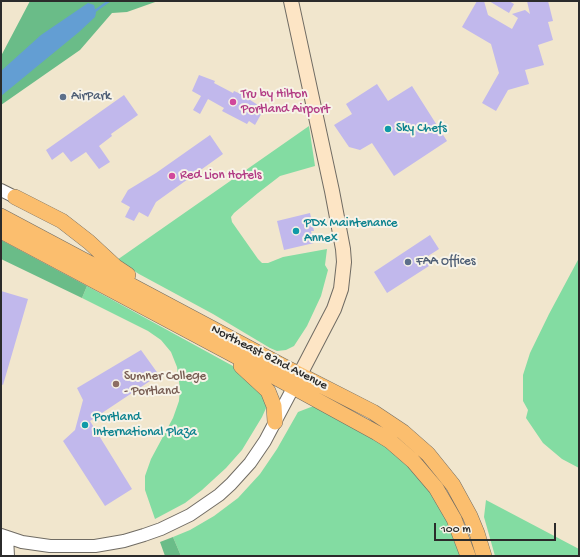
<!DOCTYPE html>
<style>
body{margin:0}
#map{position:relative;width:580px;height:557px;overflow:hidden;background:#f1e6cd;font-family:"Gochi Hand",sans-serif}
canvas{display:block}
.frame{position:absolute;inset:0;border:2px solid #2b2b2b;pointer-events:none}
.scale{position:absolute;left:434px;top:523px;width:122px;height:18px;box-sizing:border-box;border:2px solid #2b2b2b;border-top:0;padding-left:5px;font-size:12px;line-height:14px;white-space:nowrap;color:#2b2b2b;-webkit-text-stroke:3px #f7f3e8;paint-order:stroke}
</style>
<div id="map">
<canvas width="580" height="557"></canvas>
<div class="frame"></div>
<div class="scale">100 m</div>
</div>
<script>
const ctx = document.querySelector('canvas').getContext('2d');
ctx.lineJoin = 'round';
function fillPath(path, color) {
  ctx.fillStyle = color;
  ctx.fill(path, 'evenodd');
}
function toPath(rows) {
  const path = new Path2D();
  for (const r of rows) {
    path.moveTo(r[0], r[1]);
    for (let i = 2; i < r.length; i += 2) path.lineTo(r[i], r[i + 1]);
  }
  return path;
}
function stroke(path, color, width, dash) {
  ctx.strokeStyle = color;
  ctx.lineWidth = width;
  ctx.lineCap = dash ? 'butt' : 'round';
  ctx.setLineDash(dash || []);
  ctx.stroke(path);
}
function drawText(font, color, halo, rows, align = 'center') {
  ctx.font = font + ' "Gochi Hand",sans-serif';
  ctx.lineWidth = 4;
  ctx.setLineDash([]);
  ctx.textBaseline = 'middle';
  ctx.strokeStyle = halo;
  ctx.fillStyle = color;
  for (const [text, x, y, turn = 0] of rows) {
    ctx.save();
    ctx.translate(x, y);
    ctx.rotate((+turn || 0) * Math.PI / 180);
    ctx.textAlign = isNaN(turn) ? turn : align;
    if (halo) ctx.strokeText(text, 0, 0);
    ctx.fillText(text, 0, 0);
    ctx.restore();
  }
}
const green = toPath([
 [309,126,315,166,280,176,258,193,234,213,231,217,232,222,258,259,262,263,268,263,283,257,327,249,325,265,328,270,321,296,307,326,294,346,286,350,277,351,270,348,213,314,139,274,117,260],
 [579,258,579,468,562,459,543,443,526,418,528,410,523,401,523,375,530,353,549,314],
 [87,286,242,371,255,382,267,406,262,417,242,450,226,468,202,490,185,503,155,519,145,490,145,476,151,459,173,418,179,401,180,389,177,367,171,352,161,340,148,331,82,298],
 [311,407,316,407,384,444,401,457,432,494,450,522,462,556,181,556,173,537,190,530,214,516,238,498,260,474,277,449,298,412],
 [486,500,579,549,579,556,495,556,484,517]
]);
const forest = toPath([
 [30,1,158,1,127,12,112,13,80,50,1,105,1,56],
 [1,240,87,286,82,298,1,259],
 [173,537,181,556,165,556,160,542]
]);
const water = toPath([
 [88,3,94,5,96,13,95,17,79,32,1,96,1,71,41,35]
]);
const stream = toPath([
 [95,11,109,1]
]);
const building = toPath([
 [477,1,484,1,488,15,512,29,518,18,512,14,525,10,530,14,527,1,548,1,553,21,548,22,553,40,538,45,544,65,525,70,529,84,508,90,496,111,482,103,499,73,491,44,462,27],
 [489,1,509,1,514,4,509,13],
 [199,75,215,81,214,83,233,93,234,91,241,94,264,109,255,125,249,121,247,124,222,111,224,108,208,99,200,114,193,110,201,96,192,91],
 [377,84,388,101,412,86,447,141,394,176,372,143,360,150,349,147,334,125,352,114,346,104],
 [124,95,138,115,111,134,112,136,99,146,110,162,99,169,86,152,71,162,63,152,52,160,46,150],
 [210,135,223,154,156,202,148,217,139,212,134,221,125,217,130,207,121,202,128,190,156,173],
 [310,213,314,231,311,231,314,243,284,250,277,221],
 [430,235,439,249,425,258,429,266,387,293,374,272],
 [1,291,28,299,3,385,1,384],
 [141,350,159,375,90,421,132,489,105,506,63,441,75,430,83,400,77,388]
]);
const tertiary = toPath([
 [1,190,15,197],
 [1,535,22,542,50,546,95,546,124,541,144,535,161,529,190,515,219,495,231,484,250,463,265,441,293,388],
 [7,537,8,556]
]);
const secondary = toPath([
 [291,1,332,191,343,249,344,262,341,289,334,309,295,384]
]);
const primary = toPath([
 [15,197,62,221,89,242,116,267,128,275],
 [1,216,283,366,373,412,403,432,428,454,453,485,470,516,477,533,484,556],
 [1,231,271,375,377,433,390,441,413,461,436,488,454,519,468,556],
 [241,366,268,391,274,406,275,422]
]);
const markers = [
 [63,97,4,"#5c6f8a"],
 [233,102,4,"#d1479c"],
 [388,129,4,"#0f9aa8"],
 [172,176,4,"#d1479c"],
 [296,231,4,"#0f9aa8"],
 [408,262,4,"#5c6f8a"],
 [116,384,4,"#8d6e63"],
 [85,425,4,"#0f9aa8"]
];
const hotelNames = [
 ["Tru by Hilton",241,95],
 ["Portland Airport",241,110],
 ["Red Lion Hotels",180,176]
];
const serviceNames = [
 ["AirPark",71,97],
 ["FAA Offices",416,262]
];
const cultureNames = [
 ["Sky Chefs",396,129],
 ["PDX Maintenance",304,224],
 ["Annex",304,239],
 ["Portland",93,418],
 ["International Plaza",93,433]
];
const streetNames = [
 ["Northeast 82nd Avenue",269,358,27]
];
const educationNames = [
 ["Sumner College",124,377],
 ["- Portland",124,392]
];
fillPath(green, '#83dca2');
fillPath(forest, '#6abc88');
fillPath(water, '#639ed3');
stroke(stream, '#639ed3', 2.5);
fillPath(building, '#c1b8ec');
stroke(tertiary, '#706c64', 14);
stroke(secondary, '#706c64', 16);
stroke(primary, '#706c64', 16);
stroke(tertiary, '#fff', 12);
stroke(secondary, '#fde5c5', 14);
stroke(primary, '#fbbe6e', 15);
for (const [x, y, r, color] of markers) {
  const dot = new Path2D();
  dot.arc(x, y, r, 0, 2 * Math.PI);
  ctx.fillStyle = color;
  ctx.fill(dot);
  stroke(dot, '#f7f3e8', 1.5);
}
drawText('13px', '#b23c85', '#f7f3e8', hotelNames, 'left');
drawText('13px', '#4e5e75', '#f7f3e8', serviceNames, 'left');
drawText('13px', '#0d838f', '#f7f3e8', cultureNames, 'left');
drawText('13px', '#2b2b2b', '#f7f3e8', streetNames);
drawText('13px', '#785e54', '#f7f3e8', educationNames, 'left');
</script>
